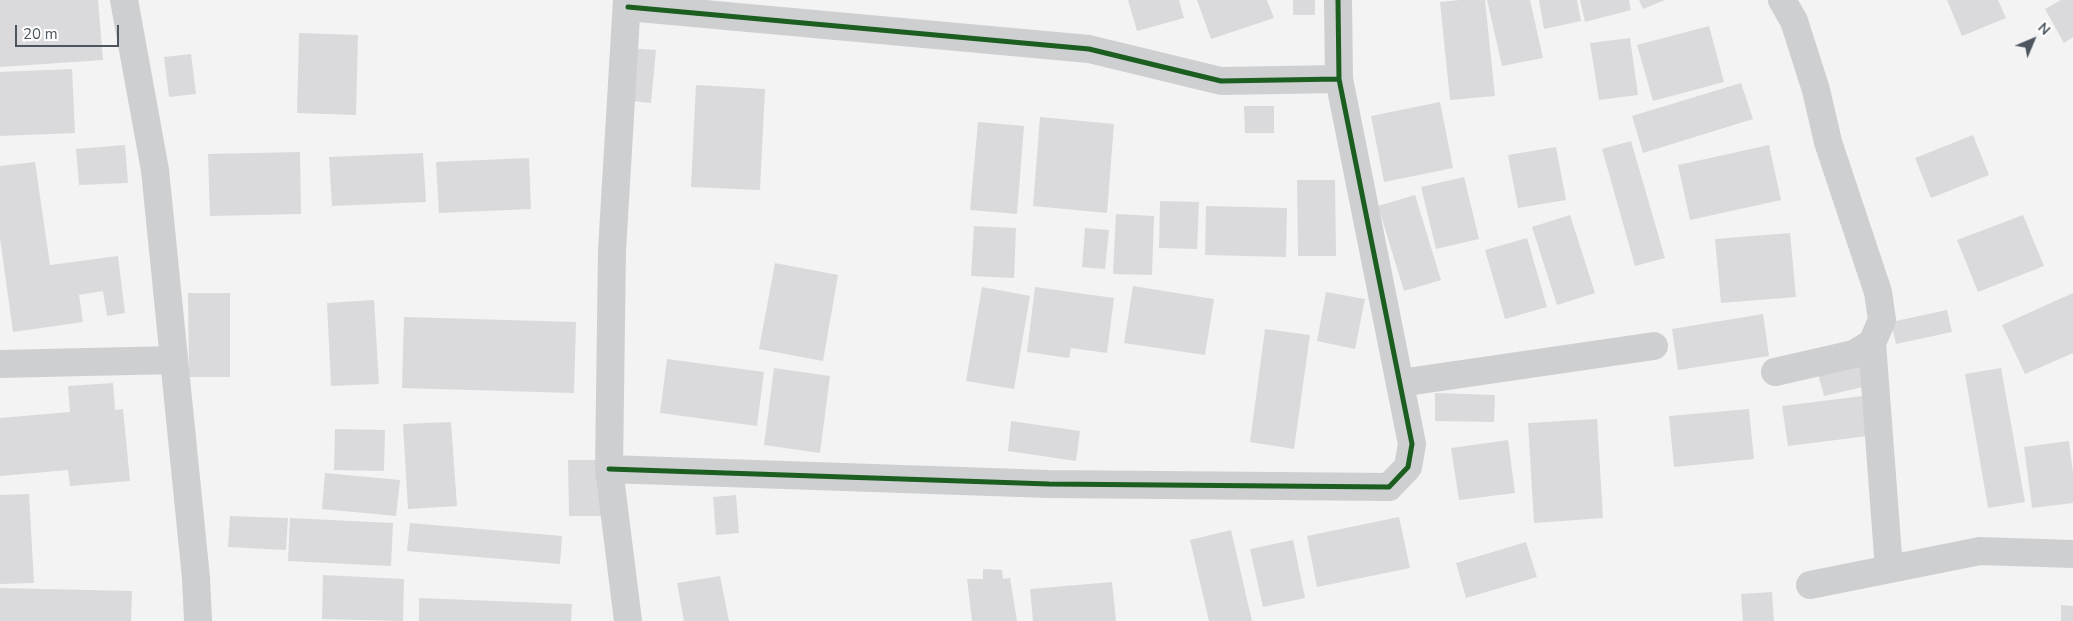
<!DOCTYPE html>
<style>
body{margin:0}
#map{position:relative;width:2073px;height:621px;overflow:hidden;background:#f4f3f3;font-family:"Nunito Sans",sans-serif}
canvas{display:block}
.north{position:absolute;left:2008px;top:15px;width:50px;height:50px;-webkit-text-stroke:4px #fff;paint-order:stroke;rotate:45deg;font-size:14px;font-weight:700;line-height:20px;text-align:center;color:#4c555e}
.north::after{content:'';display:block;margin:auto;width:18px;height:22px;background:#4c555e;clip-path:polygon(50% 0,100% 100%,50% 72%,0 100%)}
.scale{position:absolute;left:15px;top:25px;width:104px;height:22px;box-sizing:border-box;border:2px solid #4c555e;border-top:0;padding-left:6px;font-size:15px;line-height:18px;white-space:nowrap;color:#4c555e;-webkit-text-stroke:4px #fff;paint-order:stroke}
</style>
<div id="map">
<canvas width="2073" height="621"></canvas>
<div class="north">N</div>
<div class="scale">20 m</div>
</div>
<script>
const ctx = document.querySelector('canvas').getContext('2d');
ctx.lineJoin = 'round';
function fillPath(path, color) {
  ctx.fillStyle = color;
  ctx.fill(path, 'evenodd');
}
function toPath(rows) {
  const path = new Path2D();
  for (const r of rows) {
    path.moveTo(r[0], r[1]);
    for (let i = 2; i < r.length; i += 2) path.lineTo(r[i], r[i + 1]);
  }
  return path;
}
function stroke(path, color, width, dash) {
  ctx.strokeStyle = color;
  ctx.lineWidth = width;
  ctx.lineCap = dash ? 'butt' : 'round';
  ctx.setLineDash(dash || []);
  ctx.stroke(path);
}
const building = toPath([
 [0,0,98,0,103,60,0,67],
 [1128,0,1179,0,1184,18,1137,31],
 [1197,0,1267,0,1274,18,1211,39],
 [1293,0,1315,0,1315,15,1293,15],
 [1460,0,1485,0,1495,96,1450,100,1440,2],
 [1487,0,1530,0,1543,58,1502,66],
 [1539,0,1577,0,1581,21,1544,29],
 [1580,0,1629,0,1631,10,1585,22],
 [1639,0,1665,0,1643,9],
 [1947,0,1998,0,2006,18,1962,36],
 [2061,0,2073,0,2073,37,2064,43,2045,9],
 [1709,26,1724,82,1653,101,1637,45],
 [299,33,358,35,356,115,297,113],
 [1630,38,1638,95,1599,100,1590,43],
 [628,48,656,50,651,103,623,100],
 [191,54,196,94,169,97,164,57],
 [72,69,75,133,0,136,0,72],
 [1741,83,1753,119,1643,153,1632,116],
 [696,85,765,89,760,190,691,187],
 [1440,102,1453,168,1384,182,1371,116],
 [1244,106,1274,106,1274,133,1245,133],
 [1040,117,1114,124,1107,213,1033,206],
 [978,122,1024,126,1017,214,970,210],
 [1973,135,1989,175,1931,198,1915,158],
 [1631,141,1665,258,1635,266,1602,149],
 [125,145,128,183,79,185,76,149],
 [1769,145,1781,200,1690,220,1678,165],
 [1556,147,1566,200,1518,208,1508,155],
 [300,152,301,214,210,216,208,154],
 [423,153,426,202,332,206,329,157],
 [529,158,531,209,439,213,436,162],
 [35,162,50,265,118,256,125,313,107,316,103,291,79,295,83,322,13,332,0,238,0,166],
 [1464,177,1479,239,1436,249,1421,187],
 [1297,180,1335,180,1336,256,1298,256],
 [1415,195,1441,280,1404,291,1378,206],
 [1160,201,1199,202,1197,249,1159,248],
 [1206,206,1287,208,1286,257,1205,255],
 [1116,214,1154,216,1152,275,1113,274],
 [1570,215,1595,293,1557,305,1532,227],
 [2023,215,2044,266,1978,292,1957,240],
 [974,226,1016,228,1014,278,971,276],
 [1085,228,1109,230,1105,269,1082,267],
 [1790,233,1796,297,1721,303,1715,239],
 [1527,238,1547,307,1505,319,1485,250],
 [775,263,838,275,823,361,759,349],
 [1133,286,1214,299,1205,355,1124,343],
 [982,287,1030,296,1014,389,966,381],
 [1035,287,1114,298,1107,353,1071,348,1069,358,1027,352],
 [1326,292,1365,299,1355,349,1317,341],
 [188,293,230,293,230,377,189,377],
 [2073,293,2073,353,2025,374,2002,325],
 [374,300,379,384,331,386,327,303],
 [1947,310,1952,332,1896,344,1891,322],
 [1763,314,1769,356,1678,370,1672,329],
 [404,317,576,322,574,393,402,388],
 [1265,329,1310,335,1294,449,1250,442],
 [667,359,764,372,757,426,660,413],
 [1861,364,1867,386,1824,396,1818,374],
 [774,368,830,376,820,453,764,445],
 [2001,368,2025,502,1988,508,1965,374],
 [113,383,115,410,123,409,130,481,70,486,68,470,0,476,0,418,70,412,68,386],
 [1435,393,1495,395,1494,422,1435,421],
 [1862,396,1868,436,1788,446,1782,406],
 [1749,409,1754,459,1674,467,1669,416],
 [1597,419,1603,518,1534,523,1528,423],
 [1011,421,1080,431,1076,461,1008,451],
 [451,422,457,506,408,509,403,424],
 [335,429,385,430,384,471,334,470],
 [1508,440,1515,493,1459,500,1451,448],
 [2069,441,2073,473,2073,503,2032,508,2024,447],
 [568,460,602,460,603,516,569,516],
 [325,473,400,480,396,516,322,509],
 [29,494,34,583,0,584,0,495],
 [736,495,739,533,716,535,713,497],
 [230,516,288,518,286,550,228,547],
 [1399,517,1410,568,1317,587,1307,536],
 [290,518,393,523,391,566,288,561],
 [410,523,562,536,560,564,407,551],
 [1231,530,1252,621,1209,621,1190,540],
 [1293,540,1305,598,1263,607,1250,549],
 [1526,542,1537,577,1466,598,1456,563],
 [983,569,1002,570,1003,579,1010,578,1017,621,972,621,967,579,983,579],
 [323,575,404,579,403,621,322,619],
 [720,576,729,621,684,621,677,583],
 [1112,582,1116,621,1033,621,1030,589],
 [0,588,132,591,131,621,0,621],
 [1772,592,1774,621,1743,621,1741,594],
 [419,598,572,604,571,621,419,621],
 [2061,605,2073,606,2073,621,2061,621]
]);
const minor = toPath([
 [124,0,155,170,196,578,198,621],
 [627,0,612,250,609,469,628,621],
 [628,7,1089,49,1221,81,1339,79],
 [1872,343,1889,569],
 [0,364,174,360],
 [1775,372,1854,354,1872,343,1882,320,1878,292,1828,142,1816,90,1794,21,1782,0],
 [1400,383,1654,346],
 [609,469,1049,484,1389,487,1408,467,1412,444,1339,79,1338,0],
 [1810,585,1980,551,2073,554]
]);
const cycleway = toPath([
 [628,7,1089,49,1221,81,1339,79],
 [609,469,1049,484,1389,487,1408,467,1412,444,1339,79,1338,0]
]);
fillPath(building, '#dadadc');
stroke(minor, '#cdcfd1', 28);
stroke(cycleway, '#1b5e20', 5);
</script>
